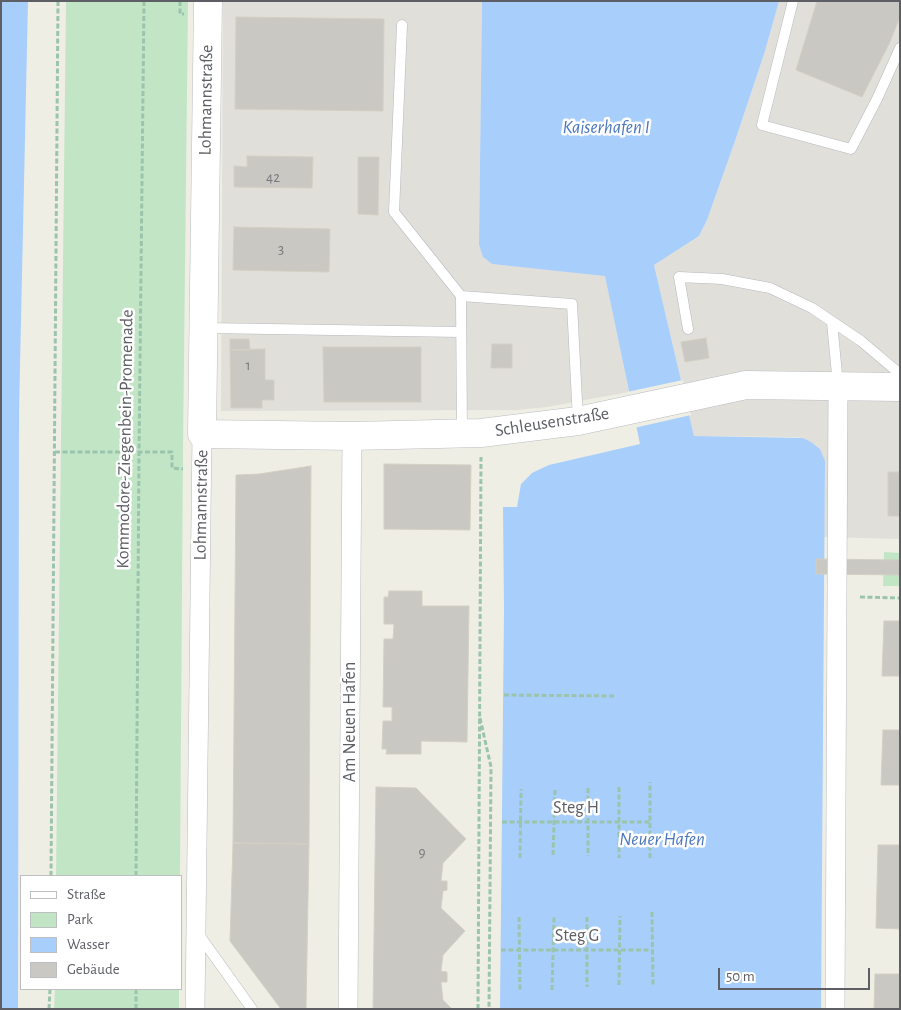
<!DOCTYPE html>
<meta charset="utf-8">
<style>
body{margin:0}
#map{position:relative;width:901px;height:1010px;overflow:hidden;background:#efeee5;font-family:"Alegreya Sans",sans-serif}
canvas{display:block}
.frame{position:absolute;inset:0;border:2px solid #5d5f65;pointer-events:none}
.legend{position:absolute;left:20px;top:875px;width:162px;height:115px;box-sizing:border-box;background:#fff;border:1px solid #bebfc1;margin:0;padding:6px 9px;list-style:none;font-size:15px;color:#5d5f65}
.legend li{display:flex;align-items:center;gap:10px;height:25px}
.legend b{width:25px;border:1px solid #bebfc1}
.scale{position:absolute;left:718px;top:968px;width:152px;height:22px;box-sizing:border-box;border:2px solid #5d5f65;border-top:0;padding-left:6px;font-size:15px;line-height:18px;white-space:nowrap;color:#5d5f65;-webkit-text-stroke:4px #fff;paint-order:stroke}
</style>
<div id="map">
<canvas width="901" height="1010"></canvas>
<div class="frame"></div>
<ul class="legend">
<li><b style="height:6px;background:#fff"></b>Straße</li>
<li><b style="height:14px;background:#c2e5c6"></b>Park</li>
<li><b style="height:14px;background:#a8cefc"></b>Wasser</li>
<li><b style="height:14px;background:#cac8c2"></b>Gebäude</li>
</ul>
<div class="scale">50 m</div>
</div>
<script>
const ctx = document.querySelector('canvas').getContext('2d');
ctx.lineJoin = 'round';
function fillPath(path, color) {
  ctx.fillStyle = color;
  ctx.fill(path, 'evenodd');
}
function toPath(rows) {
  const path = new Path2D();
  for (const r of rows) {
    path.moveTo(r[0], r[1]);
    for (let i = 2; i < r.length; i += 2) path.lineTo(r[i], r[i + 1]);
  }
  return path;
}
function stroke(path, color, width, dash) {
  ctx.strokeStyle = color;
  ctx.lineWidth = width;
  ctx.lineCap = dash ? 'butt' : 'round';
  ctx.setLineDash(dash || []);
  ctx.stroke(path);
}
function drawText(font, color, halo, rows, align = 'center') {
  ctx.font = font + ' "Alegreya Sans",sans-serif';
  ctx.lineWidth = 5;
  ctx.setLineDash([]);
  ctx.textBaseline = 'middle';
  ctx.strokeStyle = halo;
  ctx.fillStyle = color;
  for (const [text, x, y, turn = 0] of rows) {
    ctx.save();
    ctx.translate(x, y);
    ctx.rotate((+turn || 0) * Math.PI / 180);
    ctx.textAlign = isNaN(turn) ? turn : align;
    if (halo) ctx.strokeText(text, 0, 0);
    ctx.fillText(text, 0, 0);
    ctx.restore();
  }
}
const industrial = toPath([
 [223,1,482,1,479,245,483,257,492,264,605,275,629,392,547,407,517,410,221,411],
 [779,1,900,1,900,539,824,537,825,471,820,449,811,442,803,438,794,437,694,436,654,265,699,236,707,220,735,141,765,51]
]);
const green = toPath([
 [66,1,188,1,183,449,180,876,56,876],
 [884,552,900,553,900,586,883,586],
 [55,989,179,989,179,1009,54,1009]
]);
const water = toPath([
 [1,1,28,1,19,411,18,1009,1,1009],
 [482,1,779,1,765,51,735,141,707,220,699,236,654,265,694,436,803,438,811,442,820,449,825,461,821,1009,500,1009,504,609,503,507,517,507,521,484,532,473,538,470,549,465,640,444,605,276,492,264,483,257,479,245]
]);
const pier = toPath([
 [683,380,691,415,634,428,627,392]
]);
const building = toPath([
 [817,1,900,1,900,17,889,44,862,97,796,70,817,1],
 [236,17,384,19,383,111,235,109,236,17],
 [247,156,313,157,312,188,234,187,234,166,247,167,247,156],
 [358,157,379,157,378,215,358,214,358,157],
 [234,227,330,229,329,272,233,270,234,227],
 [706,338,709,358,685,362,681,342,706,338],
 [230,339,249,339,250,350,230,350,230,339],
 [492,344,512,344,512,368,491,368,492,344],
 [323,347,421,347,421,402,324,402,323,347],
 [265,349,265,380,274,380,274,400,262,400,262,408,231,408,230,350,265,349],
 [384,464,471,465,470,530,384,529,384,464],
 [311,466,309,844,233,843,236,475,259,474,311,466],
 [888,472,900,472,900,516,888,516,888,472],
 [816,559,900,560,900,575,816,574,816,559],
 [389,591,422,591,422,606,469,606,467,742,421,741,421,754,386,754,387,749,382,749,383,721,392,721,392,707,383,707,384,639,393,639,394,624,384,624,384,597,388,597,389,591],
 [884,621,900,621,900,676,882,676,884,621],
 [883,730,900,730,900,785,881,785,883,730],
 [376,787,416,788,466,839,443,863,441,881,447,881,447,890,443,891,441,908,465,931,443,955,441,971,447,972,447,982,441,982,443,1000,452,1009,373,1009,376,787],
 [233,843,309,844,306,1009,281,1009,230,941,233,843],
 [878,845,900,845,900,929,876,928,878,845],
 [875,974,900,974,900,1009,874,1009,875,974]
]);
const path = toPath([
 [180,1,180,14,184,14],
 [55,452,172,452,172,468,183,469],
 [860,597,900,598],
 [504,695,615,696],
 [480,718,491,767,489,1009],
 [619,787,619,858],
 [588,788,588,856],
 [502,822,651,822],
 [553,855,555,789],
 [520,858,521,789],
 [650,858,650,782],
 [51,876,58,1],
 [136,876,139,453,144,1],
 [652,912,653,987],
 [519,917,520,992],
 [587,917,587,987],
 [501,950,652,950],
 [619,985,620,916],
 [552,990,554,917],
 [49,1009,50,989],
 [136,1009,136,989],
 [478,1009,481,457]
]);
const lane = toPath([
 [793,1,762,125,851,149,877,99,900,48],
 [402,25,394,212,461,296,462,433],
 [461,296,572,304,578,421],
 [832,322,838,385],
 [205,328,461,332],
 [688,329,679,277,722,279,770,288,812,308,861,341,900,374],
 [197,932,252,1009]
]);
const street = toPath([
 [195,1009,202,434],
 [348,1009,352,436],
 [835,1009,838,386]
]);
const secondary = toPath([
 [208,1,202,434,352,436,481,433,578,421,746,385,900,387]
]);
const numberNames = [
 ["42",273,177],
 ["3",281,249],
 ["1",248,365],
 ["9",422,852]
];
const streetNames = [
 ["Lohmannstraße",206,100,-89],
 ["Schleusenstraße",552,422,-9],
 ["Kommodore-Ziegenbein-Promenade",125,439,-89],
 ["Lohmannstraße",201,505,-89],
 ["Am Neuen Hafen",350,722,-90],
 ["Steg H",576,808],
 ["Steg G",577,936]
];
const waterNames = [
 ["Kaiserhafen I",606,127],
 ["Neuer Hafen",662,839]
];
fillPath(industrial, '#e0dfd9');
fillPath(green, '#c2e5c6');
fillPath(water, '#a8cefc');
fillPath(pier, '#efeee5');
fillPath(building, '#cac8c2');
stroke(building, '#d3d0c3', 1);
stroke(lane, '#b7b9be', 11);
stroke(street, '#b7b9be', 20);
stroke(secondary, '#babcc2', 29);
stroke(path, '#9ac4ab', 3, [5, 2.5]);
stroke(lane, '#fff', 10);
stroke(street, '#fff', 19);
stroke(secondary, '#fff', 28);
drawText('15px', '#78797c', null, numberNames);
drawText('18px', '#5d5f65', '#fff', streetNames);
drawText('italic 19px', '#4a76bf', '#fff', waterNames);
</script>
